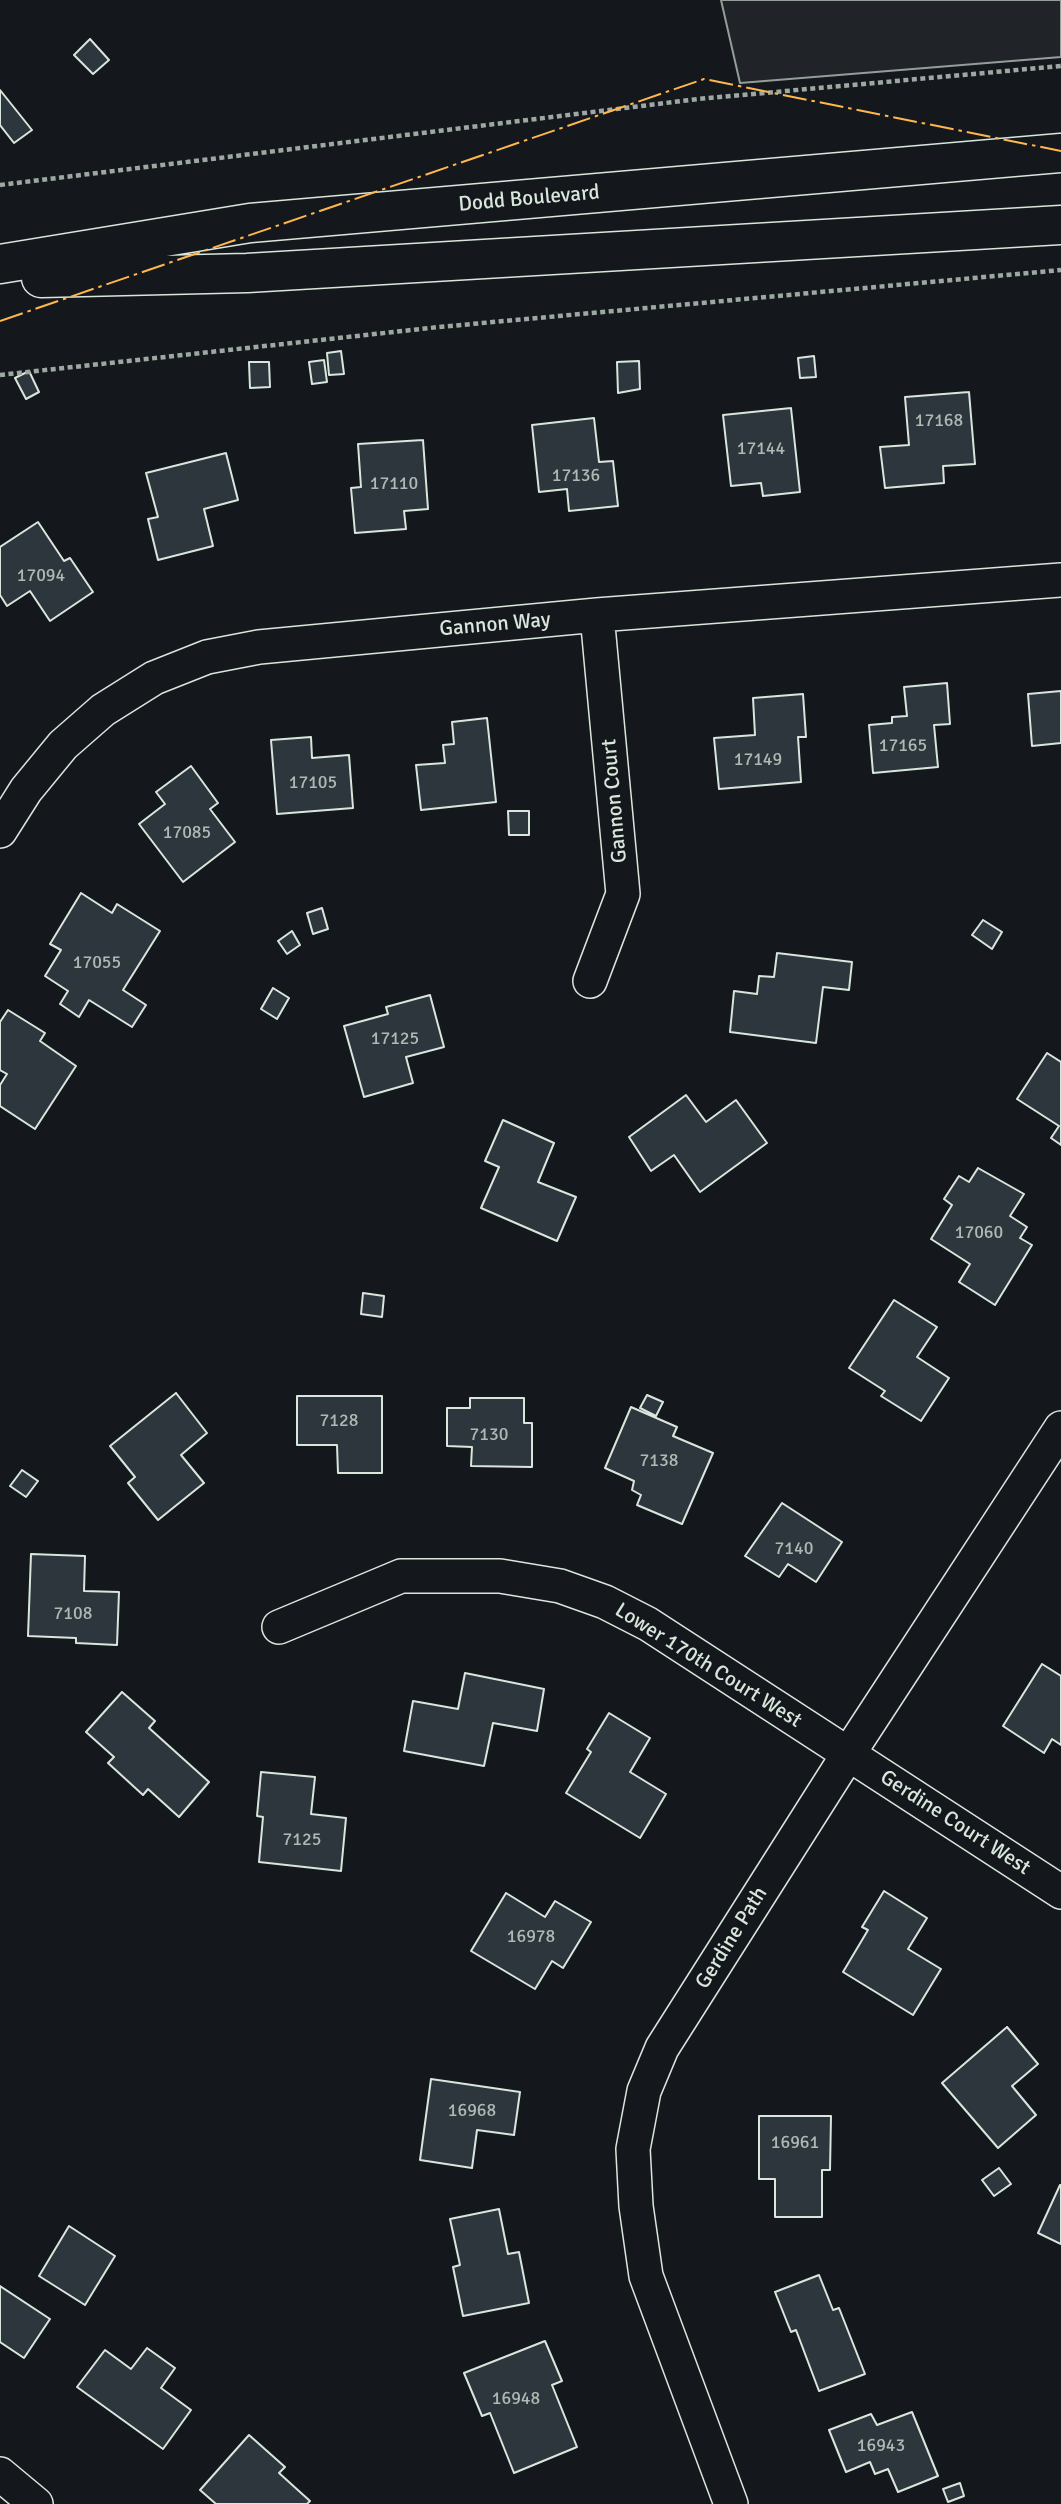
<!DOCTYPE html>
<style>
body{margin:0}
canvas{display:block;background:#14181c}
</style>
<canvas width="1061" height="2504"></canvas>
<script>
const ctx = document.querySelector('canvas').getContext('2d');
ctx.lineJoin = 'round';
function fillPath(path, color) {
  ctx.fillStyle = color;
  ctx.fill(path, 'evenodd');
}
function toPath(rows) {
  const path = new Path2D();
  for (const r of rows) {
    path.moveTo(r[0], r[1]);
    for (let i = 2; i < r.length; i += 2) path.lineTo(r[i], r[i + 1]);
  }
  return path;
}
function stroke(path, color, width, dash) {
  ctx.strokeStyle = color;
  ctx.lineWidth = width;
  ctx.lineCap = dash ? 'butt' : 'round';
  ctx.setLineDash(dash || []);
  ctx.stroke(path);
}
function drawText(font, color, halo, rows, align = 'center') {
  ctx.font = font + ' Signika,sans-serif';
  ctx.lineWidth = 5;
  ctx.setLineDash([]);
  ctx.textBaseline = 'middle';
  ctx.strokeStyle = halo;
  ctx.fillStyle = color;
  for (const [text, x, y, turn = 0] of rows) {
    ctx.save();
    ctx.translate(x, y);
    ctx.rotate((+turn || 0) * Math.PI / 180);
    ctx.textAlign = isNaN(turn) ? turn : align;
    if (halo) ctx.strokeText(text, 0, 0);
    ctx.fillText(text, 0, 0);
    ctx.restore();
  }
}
const green = toPath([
 [721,0,1061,0,1061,57,740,83,721,0]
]);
const building = toPath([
 [90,39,109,60,93,74,74,55,90,39],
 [0,90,32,130,14,143,0,125,0,90],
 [341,351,344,374,329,375,327,353,341,351],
 [814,356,816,377,800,378,798,358,814,356],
 [324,360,327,382,312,384,309,362,324,360],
 [639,361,640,389,618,393,617,362,639,361],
 [249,362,269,362,270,387,250,388,249,362],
 [29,371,39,392,26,399,15,378,29,371],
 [969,392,975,464,943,466,944,483,885,488,880,447,909,445,905,397,969,392],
 [791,408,800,492,763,496,761,483,731,486,723,415,791,408],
 [594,418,599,462,613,461,618,506,569,511,567,489,539,492,532,425,594,418],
 [423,440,428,509,404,511,406,529,355,533,351,488,361,487,358,444,423,440],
 [226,453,238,500,204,509,213,546,158,560,148,519,158,517,146,473,226,453],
 [38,522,64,561,70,558,93,592,50,621,30,591,7,606,0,595,0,547,38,522],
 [947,683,950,724,934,725,938,767,873,773,869,725,892,723,892,717,907,716,904,687,947,683],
 [1061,691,1061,743,1032,746,1028,694,1061,691],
 [803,694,806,737,798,737,801,782,719,789,714,738,755,735,753,698,803,694],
 [487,718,496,802,421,810,416,765,445,763,443,745,454,744,452,722,487,718],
 [311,737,312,758,349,755,353,808,277,814,271,740,311,737],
 [191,766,218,803,210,809,235,842,183,882,139,824,165,804,156,792,191,766],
 [508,811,529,811,529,835,509,835,508,811],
 [81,893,112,913,117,904,160,931,123,990,146,1005,132,1027,89,1000,79,1017,60,1004,68,991,45,976,61,950,50,944,81,893],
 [322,908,328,929,313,934,307,913,322,908],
 [983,920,1002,932,992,949,972,935,983,920],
 [292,931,300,945,287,954,278,941,292,931],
 [777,953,852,962,849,990,823,987,816,1043,730,1032,734,991,757,994,759,976,774,977,777,953],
 [273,988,289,998,277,1019,261,1009,273,988],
 [430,995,444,1047,406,1057,413,1083,364,1097,344,1026,388,1014,386,1007,430,995],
 [8,1010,45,1033,40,1041,76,1066,35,1129,0,1106,0,1085,7,1074,0,1070,0,1022,8,1010],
 [1047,1053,1061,1062,1061,1145,1051,1138,1059,1126,1017,1099,1047,1053],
 [686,1095,706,1122,736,1100,767,1143,700,1192,674,1155,651,1171,629,1137,686,1095],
 [503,1120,554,1143,538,1182,576,1197,557,1241,481,1208,499,1167,485,1161,503,1120],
 [978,1168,1024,1194,1010,1216,1027,1227,1020,1238,1032,1245,995,1305,959,1282,970,1264,931,1239,952,1205,944,1199,959,1176,969,1182,978,1168],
 [363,1293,384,1296,382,1317,361,1314,363,1293],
 [894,1300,937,1327,917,1357,949,1378,921,1421,881,1396,885,1391,849,1368,894,1300],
 [176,1393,207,1433,181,1455,204,1483,158,1520,128,1483,135,1477,110,1446,176,1393],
 [647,1395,663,1402,656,1416,640,1408,647,1395],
 [297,1396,382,1396,382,1473,338,1473,337,1445,297,1445,297,1396],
 [470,1398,524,1398,524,1423,532,1423,532,1467,471,1466,472,1447,447,1446,447,1408,470,1408,470,1398],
 [631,1407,677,1427,673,1436,713,1453,682,1524,637,1505,641,1495,632,1490,634,1481,605,1468,631,1407],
 [22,1470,38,1481,26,1497,10,1486,22,1470],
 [782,1503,842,1542,816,1582,788,1564,779,1577,745,1556,782,1503],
 [31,1554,85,1556,84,1591,119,1592,117,1645,76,1643,76,1638,28,1636,31,1554],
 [1042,1664,1061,1676,1061,1745,1052,1739,1044,1753,1003,1726,1042,1664],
 [465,1673,544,1689,537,1731,493,1723,484,1766,404,1751,413,1701,458,1709,465,1673],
 [122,1692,155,1721,149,1728,209,1782,179,1817,148,1789,143,1795,108,1763,114,1757,86,1732,122,1692],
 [609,1713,650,1738,630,1772,666,1794,640,1838,566,1793,591,1752,587,1749,609,1713],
 [261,1772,315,1777,311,1814,346,1818,341,1871,259,1862,263,1817,257,1816,261,1772],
 [884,1891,927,1918,908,1949,941,1969,913,2015,843,1972,868,1930,862,1927,884,1891],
 [506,1893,545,1917,555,1901,591,1922,563,1968,552,1961,535,1989,471,1951,506,1893],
 [1007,2027,1038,2064,1012,2086,1036,2115,998,2148,942,2083,1007,2027],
 [431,2079,520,2092,514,2135,477,2130,472,2168,420,2160,431,2079],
 [759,2116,831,2116,830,2170,822,2170,822,2217,775,2217,775,2179,759,2179,759,2116],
 [999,2168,1011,2184,994,2196,982,2180,999,2168],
 [1060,2185,1061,2185,1061,2244,1038,2233,1060,2185],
 [499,2209,508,2254,519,2252,529,2303,463,2316,453,2267,460,2265,450,2219,499,2209],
 [69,2226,115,2256,85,2305,39,2276,69,2226],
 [819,2275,833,2310,839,2308,865,2374,819,2391,796,2330,791,2332,775,2292,819,2275],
 [0,2286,50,2319,24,2358,0,2342,0,2286],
 [545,2341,562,2381,552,2385,577,2447,514,2473,490,2413,482,2416,464,2373,545,2341],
 [147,2348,175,2368,161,2388,191,2410,163,2449,77,2387,105,2350,131,2369,147,2348],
 [912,2412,938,2476,898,2492,888,2469,875,2474,870,2462,846,2472,829,2430,871,2414,877,2425,912,2412],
 [249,2435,285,2467,279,2473,310,2501,307,2504,216,2504,200,2490,249,2435],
 [960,2483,964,2496,948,2502,943,2489,960,2483]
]);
const path = toPath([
 [0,185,698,99,1061,66],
 [0,375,439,327,1061,270]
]);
const street = toPath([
 [0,831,26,790,63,745,103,710,154,678,207,657,259,647,597,615,1061,580],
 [590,981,623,894,597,615],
 [279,1627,401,1576,500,1576,560,1586,605,1602,648,1624,1061,1892],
 [0,2474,36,2504],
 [731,2504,646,2276,636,2206,633,2149,644,2091,662,2048,849,1753,1061,1428]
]);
const secondary = toPath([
 [0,264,250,223,1061,153],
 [41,278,247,273,1061,225]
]);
const power = toPath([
 [0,321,704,79,1061,151]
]);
const numberNames = [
 ["17168",939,421],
 ["17144",761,449],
 ["17136",576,476],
 ["17110",394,484],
 ["17094",41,576],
 ["17165",903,746],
 ["17149",758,760],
 ["17105",313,783],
 ["17085",187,833],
 ["17055",97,963],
 ["17125",395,1039],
 ["17060",979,1233],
 ["7128",339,1421],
 ["7130",489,1435],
 ["7138",659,1461],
 ["7140",794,1549],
 ["7108",73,1614],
 ["7125",302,1840],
 ["16978",531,1937],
 ["16968",472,2111],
 ["16961",795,2143],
 ["16948",516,2399],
 ["16943",881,2446]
];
const streetNames = [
 ["Dodd Boulevard",529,199,-5],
 ["Gannon Way",495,625,-5],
 ["Gannon Court",615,801,-95],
 ["Lower 170th Court West",708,1666,32],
 ["Gerdine Court West",955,1823,33],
 ["Gerdine Path",732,1938,-58]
];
fillPath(green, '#202428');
stroke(green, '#939e99', 2);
fillPath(building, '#2c363c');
stroke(building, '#d8e6dc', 2);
stroke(street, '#d8e6dc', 36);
stroke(secondary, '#d8e6dc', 41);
stroke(path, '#9da8a2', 4.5, [5, 3.5]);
stroke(street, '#14181c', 33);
stroke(secondary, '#14181c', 38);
stroke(power, '#ffb74d', 2, [24, 5, 3.5, 5]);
drawText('18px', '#adbab4', null, numberNames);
drawText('21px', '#d8e6dc', '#14181c', streetNames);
</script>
